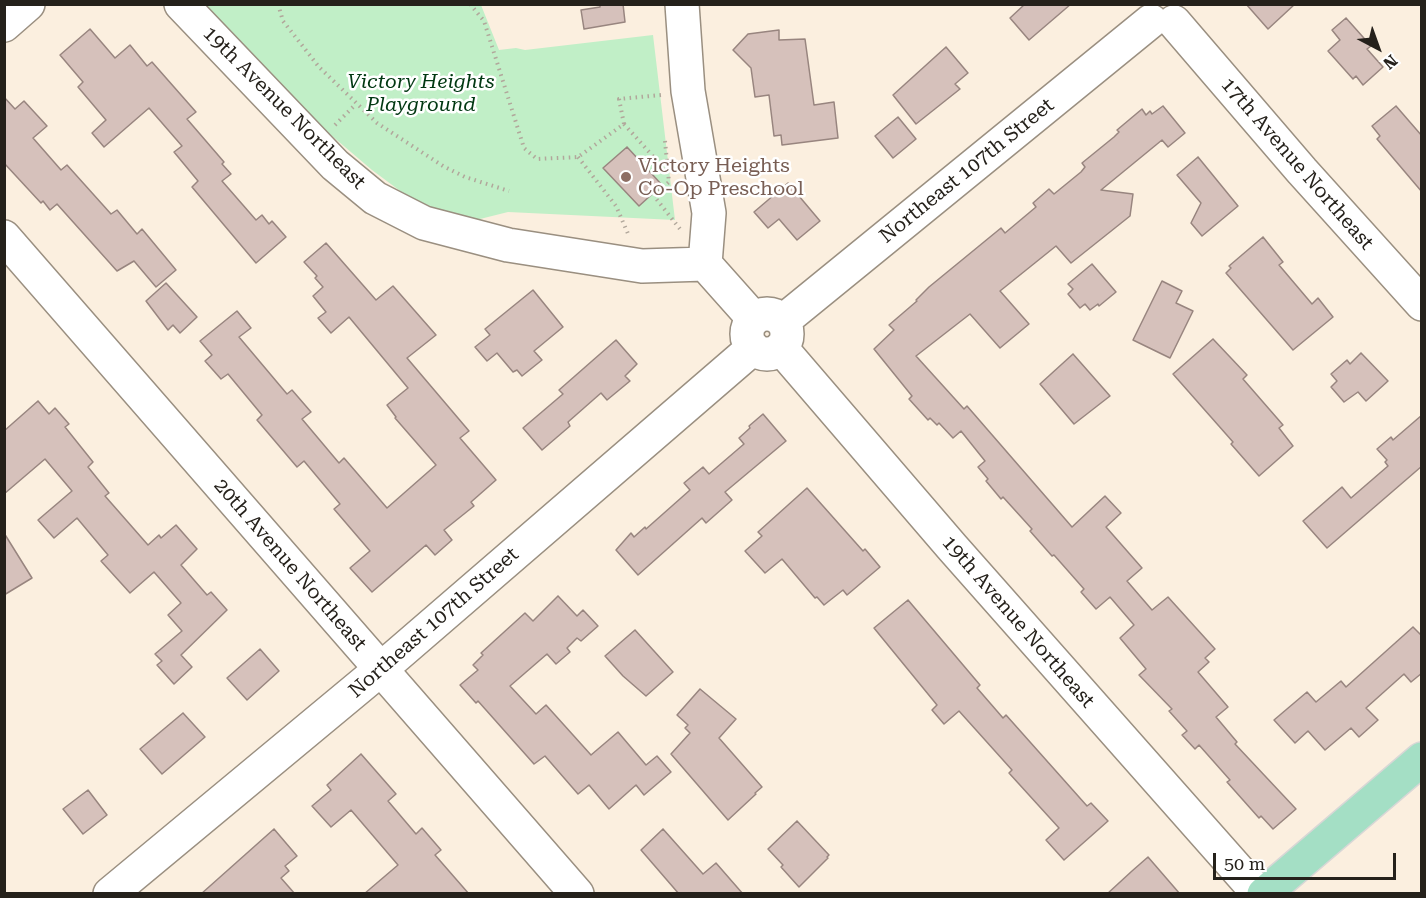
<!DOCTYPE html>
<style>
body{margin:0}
#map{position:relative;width:1426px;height:898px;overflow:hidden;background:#fbefdf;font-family:"Roboto Serif",serif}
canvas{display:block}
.frame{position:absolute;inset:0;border:6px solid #25211b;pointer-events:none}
.north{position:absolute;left:1348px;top:18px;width:60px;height:60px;-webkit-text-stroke:4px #fff;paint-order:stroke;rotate:139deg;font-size:16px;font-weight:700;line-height:24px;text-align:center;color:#25211b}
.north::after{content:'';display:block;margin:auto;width:21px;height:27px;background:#25211b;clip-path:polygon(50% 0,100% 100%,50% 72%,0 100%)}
.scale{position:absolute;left:1213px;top:853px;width:183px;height:27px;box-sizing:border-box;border:3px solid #25211b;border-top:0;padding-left:8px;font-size:18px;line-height:21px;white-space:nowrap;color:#25211b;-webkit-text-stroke:4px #fff;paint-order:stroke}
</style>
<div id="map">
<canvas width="1426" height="898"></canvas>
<div class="frame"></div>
<div class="north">N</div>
<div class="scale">50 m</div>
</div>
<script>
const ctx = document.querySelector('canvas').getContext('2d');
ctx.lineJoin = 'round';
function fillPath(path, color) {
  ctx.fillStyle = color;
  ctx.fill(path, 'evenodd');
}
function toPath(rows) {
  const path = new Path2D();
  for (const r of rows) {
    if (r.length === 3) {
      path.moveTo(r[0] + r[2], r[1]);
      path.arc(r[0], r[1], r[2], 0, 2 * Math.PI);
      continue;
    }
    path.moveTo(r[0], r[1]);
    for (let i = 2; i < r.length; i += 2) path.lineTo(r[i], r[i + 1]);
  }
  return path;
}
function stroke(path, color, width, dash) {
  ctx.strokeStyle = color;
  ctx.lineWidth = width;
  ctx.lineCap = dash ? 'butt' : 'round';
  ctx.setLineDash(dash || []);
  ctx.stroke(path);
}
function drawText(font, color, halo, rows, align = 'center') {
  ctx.font = font + ' "Roboto Serif",serif';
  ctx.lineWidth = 5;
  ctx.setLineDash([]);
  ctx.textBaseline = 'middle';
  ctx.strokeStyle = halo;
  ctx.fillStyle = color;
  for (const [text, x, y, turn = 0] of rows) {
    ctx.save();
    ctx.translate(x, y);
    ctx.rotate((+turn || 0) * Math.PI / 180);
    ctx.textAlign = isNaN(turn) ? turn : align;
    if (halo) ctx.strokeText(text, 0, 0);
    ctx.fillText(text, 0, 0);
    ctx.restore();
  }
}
const green = toPath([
 [195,5,481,5,499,50,516,48,525,50,653,35,675,220,508,212,468,222,441,214,415,202,372,170,325,130,268,73,215,16]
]);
const building = toPath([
 [600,4,623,4,625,22,584,29,581,10,600,7,600,4],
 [1025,4,1071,4,1029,40,1010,18,1025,4],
 [1246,4,1295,4,1268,29,1246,4],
 [1346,18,1371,46,1367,49,1383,67,1363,85,1356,76,1353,79,1328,51,1340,40,1332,30,1346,18],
 [90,29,115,58,130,45,147,66,152,62,196,112,187,119,224,162,222,164,231,174,222,181,256,220,262,215,269,224,272,221,286,237,256,263,192,187,198,181,174,152,182,146,149,108,104,147,92,133,106,120,78,87,83,82,60,55,90,29],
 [779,30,779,40,805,39,814,105,834,102,838,138,782,145,781,135,774,136,769,95,755,97,751,68,733,50,748,34,779,30],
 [946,47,968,73,955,84,960,89,916,124,893,95,946,47],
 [4,97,15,109,24,101,47,126,33,138,61,170,67,165,111,214,117,210,137,234,142,229,176,270,156,287,134,261,117,271,57,204,50,210,43,201,41,203,4,163,4,97],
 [1163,106,1185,133,1168,147,1162,140,1101,190,1133,194,1130,216,1071,263,1056,246,1000,291,1029,324,1000,348,970,314,916,356,964,409,967,406,1072,527,1105,496,1121,513,1106,527,1142,568,1127,581,1152,610,1168,597,1215,649,1205,658,1209,662,1198,672,1228,707,1216,717,1237,742,1235,744,1296,809,1273,829,1261,816,1259,818,1227,782,1230,780,1199,745,1195,749,1182,735,1187,731,1169,711,1172,709,1139,675,1146,669,1120,638,1134,625,1110,597,1096,609,1081,592,1084,589,1054,555,1052,556,1030,531,1032,529,1003,497,1001,499,986,481,988,479,978,467,985,461,961,431,953,438,939,423,937,425,930,418,928,420,909,399,912,396,874,349,894,330,889,325,917,301,916,300,929,287,1001,228,1005,233,1036,207,1033,203,1049,189,1054,194,1081,172,1085,167,1082,163,1114,137,1119,132,1117,130,1142,109,1146,115,1150,111,1152,114,1163,106],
 [1396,106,1422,136,1422,192,1377,139,1380,136,1372,126,1396,106],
 [898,117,916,139,893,158,875,136,898,117],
 [627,147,662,185,639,206,603,168,627,147],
 [1198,157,1238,206,1202,236,1191,223,1201,203,1177,175,1198,157],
 [788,183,820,221,797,240,779,219,768,228,754,212,788,183],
 [1263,237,1283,262,1279,265,1312,304,1318,298,1333,317,1293,350,1226,273,1231,268,1229,266,1263,237],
 [326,243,376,300,393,286,436,335,407,358,469,431,460,438,496,480,471,502,474,506,444,530,452,540,435,555,426,545,372,592,350,568,370,551,334,509,340,504,304,461,297,467,257,420,262,415,228,374,221,379,205,361,212,355,200,341,237,311,251,328,239,337,287,394,292,390,311,412,302,419,339,463,344,458,387,508,436,465,395,418,396,417,387,405,408,388,349,317,331,333,318,318,326,312,313,296,323,287,315,278,317,276,304,262,326,243],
 [1092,264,1116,292,1099,306,1098,304,1090,310,1085,304,1080,308,1068,294,1073,289,1068,284,1092,264],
 [1162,281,1182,291,1176,303,1193,311,1170,358,1133,340,1162,281],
 [166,283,197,317,180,333,173,325,168,330,146,301,166,283],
 [533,290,563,327,534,351,542,360,522,376,517,370,513,372,497,353,487,361,475,347,490,335,485,329,533,290],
 [1213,339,1247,375,1243,379,1283,425,1279,428,1293,446,1259,476,1231,444,1233,442,1173,374,1213,339],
 [616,340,637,364,625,376,630,381,607,400,601,393,568,422,570,426,542,450,523,428,563,394,559,390,616,340],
 [1361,353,1388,381,1366,401,1358,392,1344,402,1331,387,1337,381,1331,374,1347,360,1350,364,1361,353],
 [1073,354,1110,396,1074,424,1040,384,1073,354],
 [38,401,49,414,55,408,69,424,65,427,93,462,88,467,109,493,105,496,148,545,159,535,161,538,176,525,197,549,181,565,207,595,211,592,227,610,181,655,192,667,174,684,157,665,162,661,155,654,182,631,168,615,181,603,154,572,130,593,101,561,108,555,77,518,54,538,38,520,72,491,45,459,4,494,4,431,38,401],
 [763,414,786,441,725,492,732,500,706,523,702,518,638,575,616,550,631,533,634,537,645,527,646,529,690,490,684,483,703,467,709,474,744,444,739,438,750,428,749,426,763,414],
 [1422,415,1422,466,1327,548,1303,521,1342,487,1351,498,1388,466,1385,462,1387,460,1377,449,1391,437,1393,440,1422,415],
 [807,488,863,551,865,549,880,567,847,595,843,590,824,605,817,597,815,598,782,559,765,573,745,551,762,536,758,532,807,488],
 [4,533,32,578,4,595,4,533],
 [558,596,577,616,583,610,598,626,581,641,577,638,567,648,570,652,556,664,547,654,510,686,536,714,546,705,591,755,618,732,646,765,657,756,671,772,644,795,636,785,609,809,589,785,578,794,545,756,534,764,478,701,476,703,460,685,478,670,473,665,483,655,481,653,525,613,533,621,558,596],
 [908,600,980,685,977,688,1003,718,1006,715,1087,806,1091,803,1108,821,1064,860,1046,840,1059,828,1009,773,1012,770,959,711,944,724,932,710,937,705,874,628,908,600],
 [1413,627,1422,636,1422,673,1411,682,1404,674,1366,708,1378,720,1359,737,1351,728,1325,750,1308,731,1295,743,1274,720,1307,692,1316,702,1341,681,1346,687,1413,627],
 [635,630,673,672,646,696,623,676,605,656,635,630],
 [260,649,279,671,247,700,227,678,260,649],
 [700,689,736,719,719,738,762,787,755,793,756,794,728,820,671,754,690,733,685,728,688,725,677,715,700,689],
 [183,713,205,737,162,774,140,749,183,713],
 [361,754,396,794,388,801,416,834,422,828,441,850,435,855,469,894,364,894,398,865,351,810,331,827,312,806,331,790,327,785,361,754],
 [88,790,107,815,83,834,63,809,88,790],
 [797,821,829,855,827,857,828,858,799,887,781,867,783,865,768,849,797,821],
 [274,829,297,856,285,866,289,871,281,878,295,894,201,894,274,829],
 [663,829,703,874,716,863,743,894,679,894,641,850,663,829],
 [1148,857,1180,894,1107,894,1132,871,1148,857]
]);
const path = toPath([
 [278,4,283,21,319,67,377,123,443,166,465,177,509,191],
 [470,4,484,21,524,148,537,159,578,157,624,124,619,99,661,95],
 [624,124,667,172],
 [335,125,356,104],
 [665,141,669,182,654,196,680,229],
 [578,157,616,206,629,236]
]);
const minor = toPath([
 [181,4,335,165,375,198,424,223,508,245,642,266,705,264],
 [682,4,688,91,709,213,705,264],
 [1174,22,1302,171,1422,304],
 [4,25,28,4],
 [4,237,577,894],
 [705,264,754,319],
 [767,334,20],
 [783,321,1151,21],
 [781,348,952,547,1259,894],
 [110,894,381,669,753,348]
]);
const major = toPath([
 [1264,894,1422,759]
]);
const markers = [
 [626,177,6,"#8d6e63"]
];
const parkNames = [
 ["Victory Heights",421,82],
 ["Playground",421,105]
];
const streetNames = [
 ["19th Avenue Northeast",284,108,45],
 ["17th Avenue Northeast",1297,164,49],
 ["Northeast 107th Street",967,171,-39],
 ["20th Avenue Northeast",290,565,49],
 ["19th Avenue Northeast",1018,622,49],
 ["Northeast 107th Street",434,623,-41]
];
const educationNames = [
 ["Victory Heights",638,166],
 ["Co-Op Preschool",638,189]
];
fillPath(green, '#c1efc7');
fillPath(building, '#d6c1bb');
stroke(building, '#98857f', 1.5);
stroke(minor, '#9a8f80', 36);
stroke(major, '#d8d7d6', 36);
stroke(path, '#b1a79b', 4, [1.5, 4.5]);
stroke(minor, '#fff', 33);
stroke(major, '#a4dfc5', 33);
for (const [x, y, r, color] of markers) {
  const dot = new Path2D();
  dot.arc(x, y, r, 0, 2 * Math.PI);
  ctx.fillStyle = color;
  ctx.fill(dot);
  stroke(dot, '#fff', 2);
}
drawText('italic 20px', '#013812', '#fff', parkNames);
drawText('20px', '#25211b', '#fff', streetNames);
drawText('20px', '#785e54', '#fff', educationNames, 'left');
</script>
